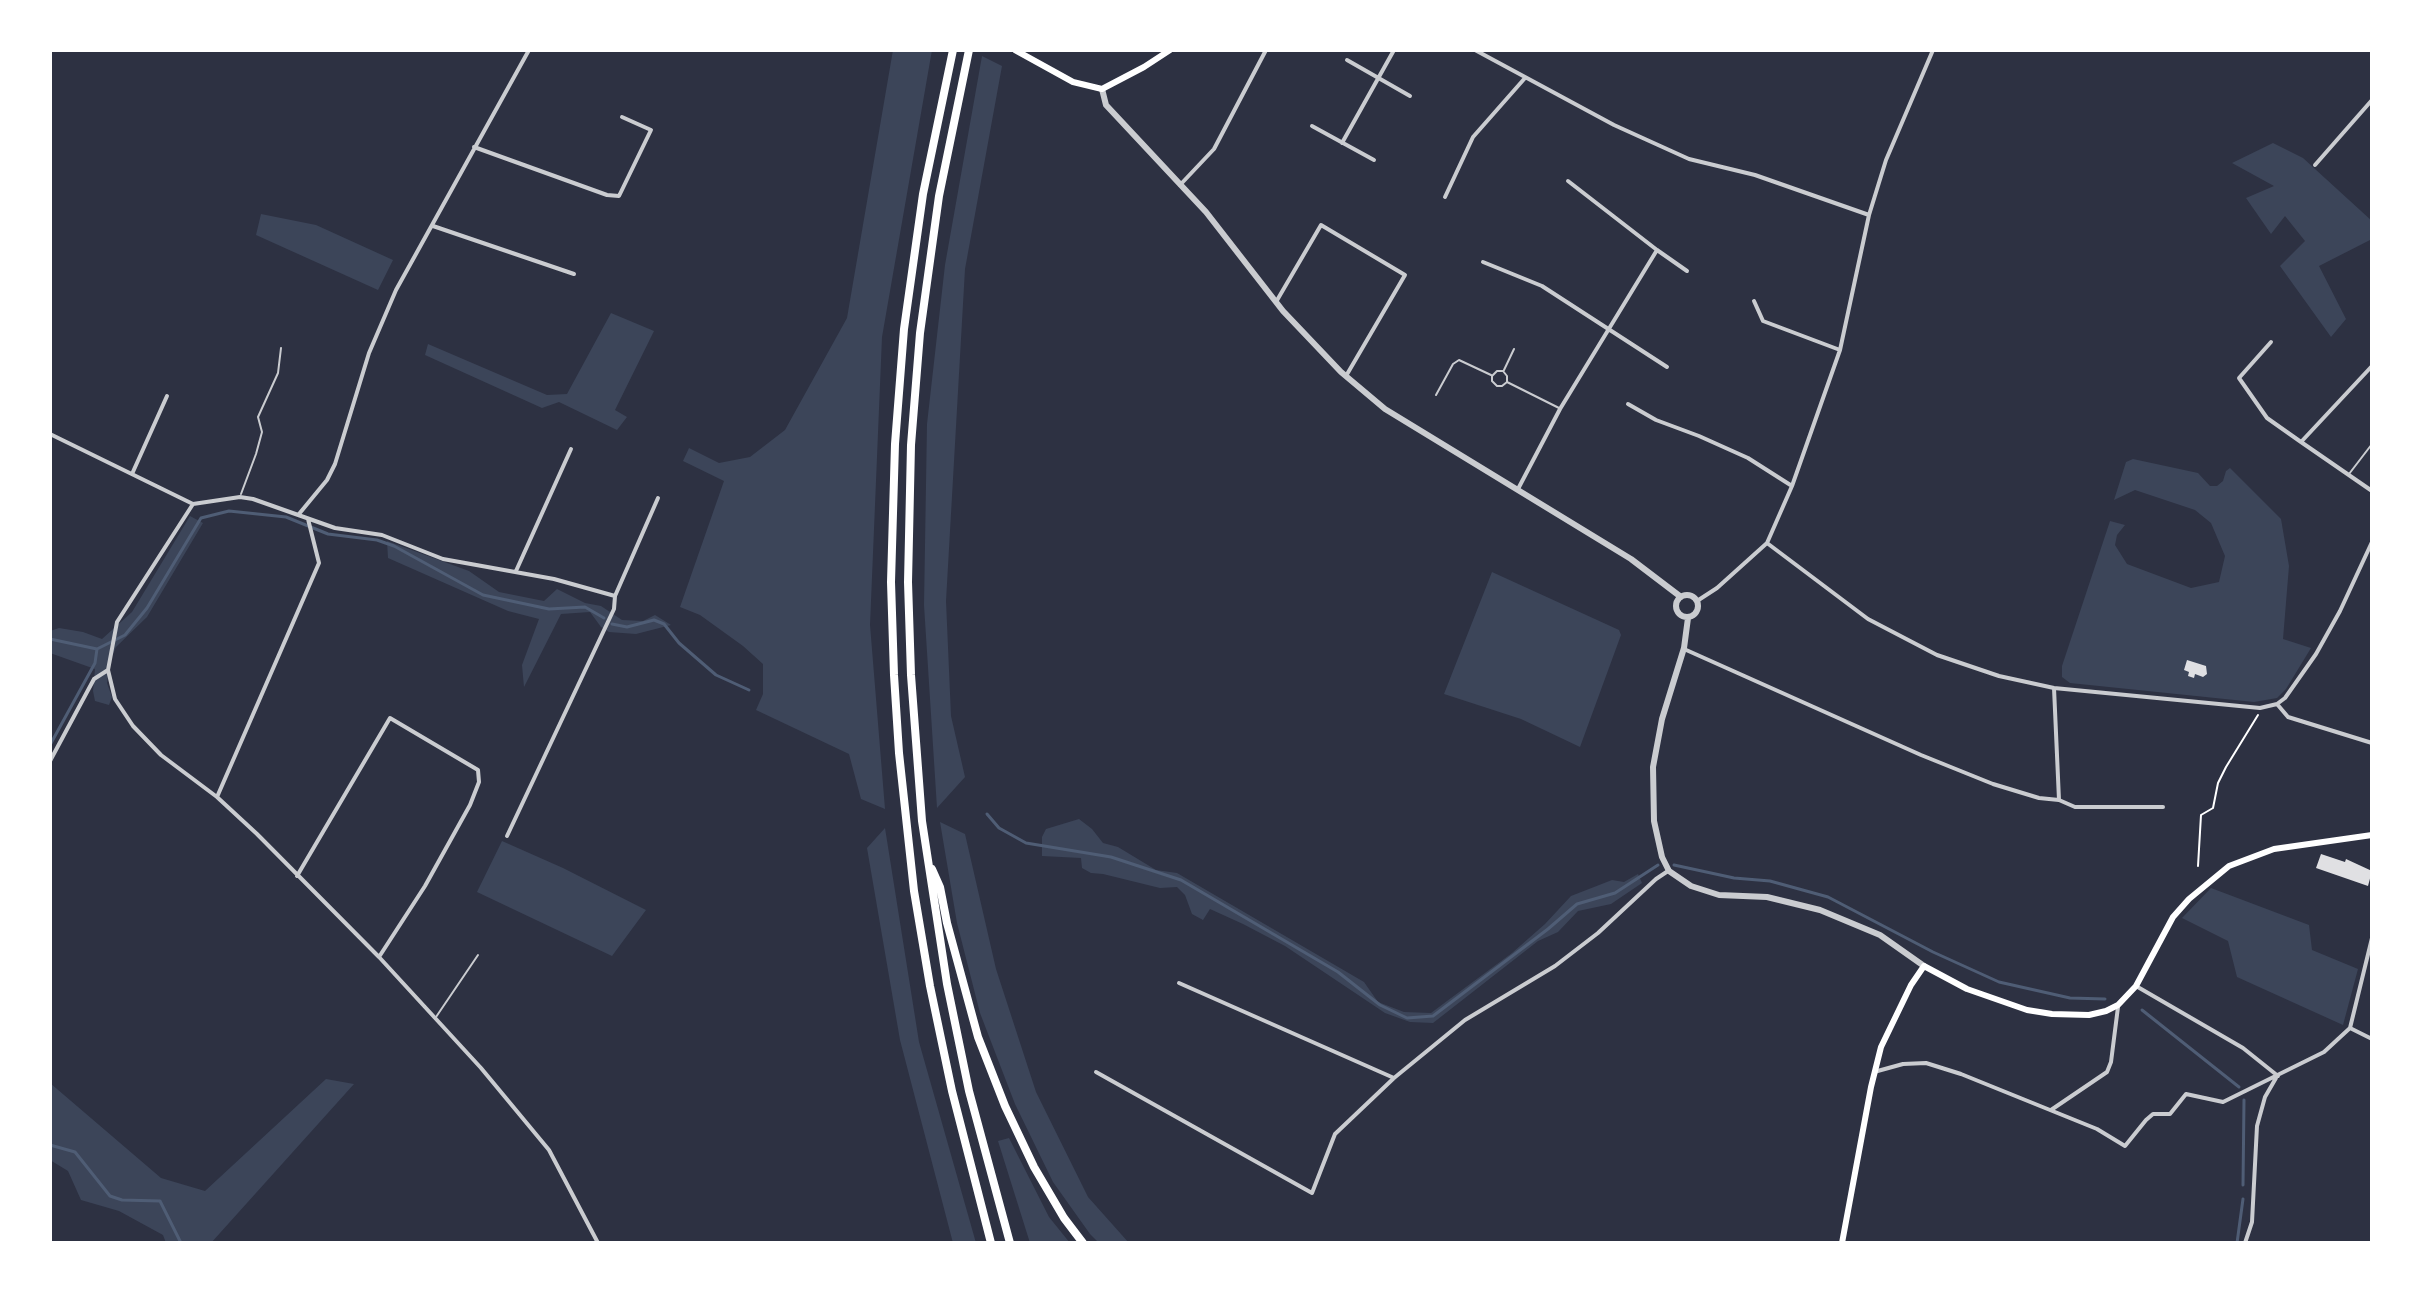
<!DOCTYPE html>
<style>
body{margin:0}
#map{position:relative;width:2422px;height:1293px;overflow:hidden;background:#2d3142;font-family:Quicksand,sans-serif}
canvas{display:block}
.frame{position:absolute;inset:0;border:52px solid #fff;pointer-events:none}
</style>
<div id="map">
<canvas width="2422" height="1293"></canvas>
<div class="frame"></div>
</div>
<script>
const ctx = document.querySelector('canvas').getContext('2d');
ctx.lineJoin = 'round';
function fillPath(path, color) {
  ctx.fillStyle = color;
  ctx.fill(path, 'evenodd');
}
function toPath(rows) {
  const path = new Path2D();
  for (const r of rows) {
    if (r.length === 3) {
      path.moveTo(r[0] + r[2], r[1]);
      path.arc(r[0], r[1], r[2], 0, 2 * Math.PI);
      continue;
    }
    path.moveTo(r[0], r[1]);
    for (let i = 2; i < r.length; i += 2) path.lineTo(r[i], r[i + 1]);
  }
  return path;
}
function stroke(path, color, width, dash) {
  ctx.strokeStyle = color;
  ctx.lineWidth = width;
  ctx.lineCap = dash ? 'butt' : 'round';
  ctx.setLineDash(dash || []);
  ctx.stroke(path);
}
const green = toPath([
 [893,50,932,50,882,337,870,625,885,809,861,799,849,754,756,710,763,694,763,664,743,646,700,615,680,607,724,481,683,461,689,448,719,463,750,457,785,430,847,318],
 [982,56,1002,66,965,269,946,601,951,716,965,777,937,808,924,605,927,424,945,265],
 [2273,143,2303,158,2372,221,2372,239,2319,266,2346,319,2331,337,2280,266,2305,241,2285,216,2271,234,2246,198,2274,186,2232,163],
 [261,214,316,225,393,260,378,290,256,235],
 [611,313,654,331,615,410,627,417,617,430,559,402,542,408,425,355,428,344,547,395,567,394],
 [2133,459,2198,473,2210,486,2217,486,2223,481,2226,471,2230,468,2281,519,2289,566,2283,639,2311,648,2286,689,2277,698,2254,702,2070,683,2062,677,2062,666,2110,521,2125,525,2117,535,2115,545,2127,564,2191,588,2219,582,2225,556,2211,523,2195,510,2135,490,2114,500,2126,462],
 [190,516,203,523,147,617,116,647,110,661,107,683,112,697,109,705,95,701,93,691,95,669,50,653,50,631,59,628,83,632,102,639,132,612],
 [387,541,469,571,499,592,544,601,557,589,585,603,601,606,622,620,643,621,655,615,671,625,636,634,609,632,601,627,590,612,561,614,524,687,522,665,539,619,508,611,388,558],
 [1492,572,1619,630,1621,635,1580,747,1521,719,1444,694],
 [1079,819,1092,829,1103,843,1118,847,1156,870,1177,873,1364,982,1378,1002,1404,1012,1431,1013,1447,1001,1512,953,1545,924,1571,896,1612,880,1624,882,1638,874,1642,883,1611,904,1578,911,1558,932,1538,941,1433,1023,1410,1022,1385,1013,1285,946,1243,924,1210,909,1203,920,1192,914,1185,895,1177,887,1160,888,1103,874,1091,873,1082,868,1081,858,1042,856,1042,837,1046,829],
 [940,822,965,834,996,969,1036,1092,1088,1197,1129,1243,1099,1243,1090,1234,1053,1182,1015,1104,980,1013,957,923],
 [885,828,919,1042,976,1243,953,1243,900,1040,867,848],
 [502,841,563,868,646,910,612,956,477,892],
 [2211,888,2309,925,2312,950,2358,969,2343,1025,2237,977,2228,941,2182,918],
 [326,1079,354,1084,211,1243,166,1243,163,1235,119,1211,81,1200,68,1171,50,1160,50,1083,161,1178,205,1191],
 [1009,1138,1049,1217,1070,1243,1030,1243,998,1141]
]);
const stream = toPath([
 [612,624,627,627,654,620,664,624,679,643,716,675,749,690],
 [50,639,97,649,125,635,147,608,201,518,229,511,286,517,328,534,377,540,394,546,483,595,549,609,585,607,604,618],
 [50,745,95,663,97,649],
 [987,814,999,828,1026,843,1111,857,1181,880,1338,972,1380,1005,1407,1018,1433,1016,1548,929,1577,904,1615,893,1658,865],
 [1674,865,1734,878,1770,881,1828,897,1933,952,1999,982,2070,998,2105,999],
 [2142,1010,2239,1087],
 [50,1145,75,1152,110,1196,122,1200,160,1201,181,1243],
 [2243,1185,2244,1100],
 [2237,1243,2243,1199]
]);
const building = toPath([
 [2187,660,2206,666,2207,674,2203,677,2195,674,2194,678,2188,676,2189,672,2184,670],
 [2321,854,2345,862,2346,859,2372,871,2368,886,2316,868]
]);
const path = toPath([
 [2198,866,2201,815,2213,808,2218,783,2226,767,2258,715]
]);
const service = toPath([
 [1504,370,1514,349],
 [1507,382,1502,386,1497,386,1492,381,1492,376,1497,371,1503,371,1507,376,1507,382,1559,408],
 [1436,395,1453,364,1459,360,1491,375],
 [2349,474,2372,444],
 [241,494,256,454,262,432,258,417,278,373,281,348],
 [436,1017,478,955]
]);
const minor = toPath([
 [1475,50,1614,125,1689,159,1755,175,1869,215],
 [1347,60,1410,96],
 [1312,126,1374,160],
 [1342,143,1394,50],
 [474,147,607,195,619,196,651,130,622,117],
 [2315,165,2372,100],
 [1568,181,1657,250,1687,271],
 [1180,185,1214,149,1266,50],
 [1445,197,1473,137,1525,78],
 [433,226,574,274],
 [1483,262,1542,286,1667,367],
 [1754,301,1763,321,1840,350],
 [1276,302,1321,225,1405,275,1346,376],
 [2271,342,2239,378,2267,418,2301,442],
 [2372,366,2301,442,2372,491],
 [1628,404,1656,420,1699,436,1748,458,1792,486],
 [50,434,193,504,240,497,253,499,335,528,382,535,443,559,554,579,615,596],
 [132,474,167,396],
 [1518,489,1560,409,1657,250],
 [193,504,117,622,108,670,115,699,133,726,161,755,217,797,257,834,379,957,481,1068,549,1150,598,1243],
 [299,514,327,480,335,464,369,353,396,290,529,50],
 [1767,543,1868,619,1937,655,1999,676,2054,688,2260,708,2277,704,2285,698,2316,654,2340,611,2372,542],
 [516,571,571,449],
 [1697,601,1717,588,1767,543,1792,486,1840,350,1869,215,1886,160,1933,50],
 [1684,649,1921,755,1993,784,2039,798,2059,800],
 [2054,688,2059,800,2075,807,2163,807],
 [2277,704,2288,717,2372,743],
 [50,761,94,679,108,670],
 [217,797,319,563,308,519],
 [507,836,614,609,615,596,658,498],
 [297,876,390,718,478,770,479,782,470,805,425,886,379,957],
 [1179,983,1394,1078],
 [2136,986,2243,1048,2278,1076],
 [2350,1028,2372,1039],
 [1096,1072,1312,1193,1335,1134,1394,1078,1465,1020,1555,966,1598,933,1656,879,1668,871],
 [1874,1072,1903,1064,1926,1063,1961,1074,2097,1129,2125,1146,2146,1120,2153,1114,2170,1114,2186,1094,2223,1102,2324,1052,2350,1028,2372,938],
 [2051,1110,2107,1072,2111,1062,2118,1007],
 [2245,1243,2252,1222,2257,1126,2265,1097,2276,1078]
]);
const tertiary = toPath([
 [1102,89,1106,105,1206,212,1283,311,1341,372,1385,409,1631,559,1681,597],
 [1687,606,11],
 [1688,618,1684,648,1662,719,1653,767,1654,821,1662,857,1669,871,1691,886,1719,895,1767,897,1820,910,1880,935,1924,966]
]);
const secondary = toPath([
 [1015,50,1073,82,1102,89,1144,67,1170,50],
 [1842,1243,1871,1087,1881,1047,1911,985,1924,966,1967,989,2027,1010,2052,1014,2089,1015,2106,1011,2118,1005,2136,986,2173,917,2189,899,2229,866,2274,849,2372,835]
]);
const motorway = toPath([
 [953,50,923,194,904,329,895,444,891,582,894,675,899,753,914,891,930,986,952,1091,991,1243],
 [969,50,939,196,920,333,911,445,908,582,911,675,922,821,947,984,969,1091,1010,1243],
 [932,869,940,887,947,923,978,1037,1005,1106,1034,1167,1064,1218,1083,1243]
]);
fillPath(green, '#3c4559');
stroke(stream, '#4f5d75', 3);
fillPath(building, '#e0e0e3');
stroke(path, '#fff', 2);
stroke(service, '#caccd0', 2);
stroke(minor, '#caccd0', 4);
stroke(tertiary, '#caccd0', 6);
stroke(secondary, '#fff', 6);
stroke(motorway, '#fff', 8);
</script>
